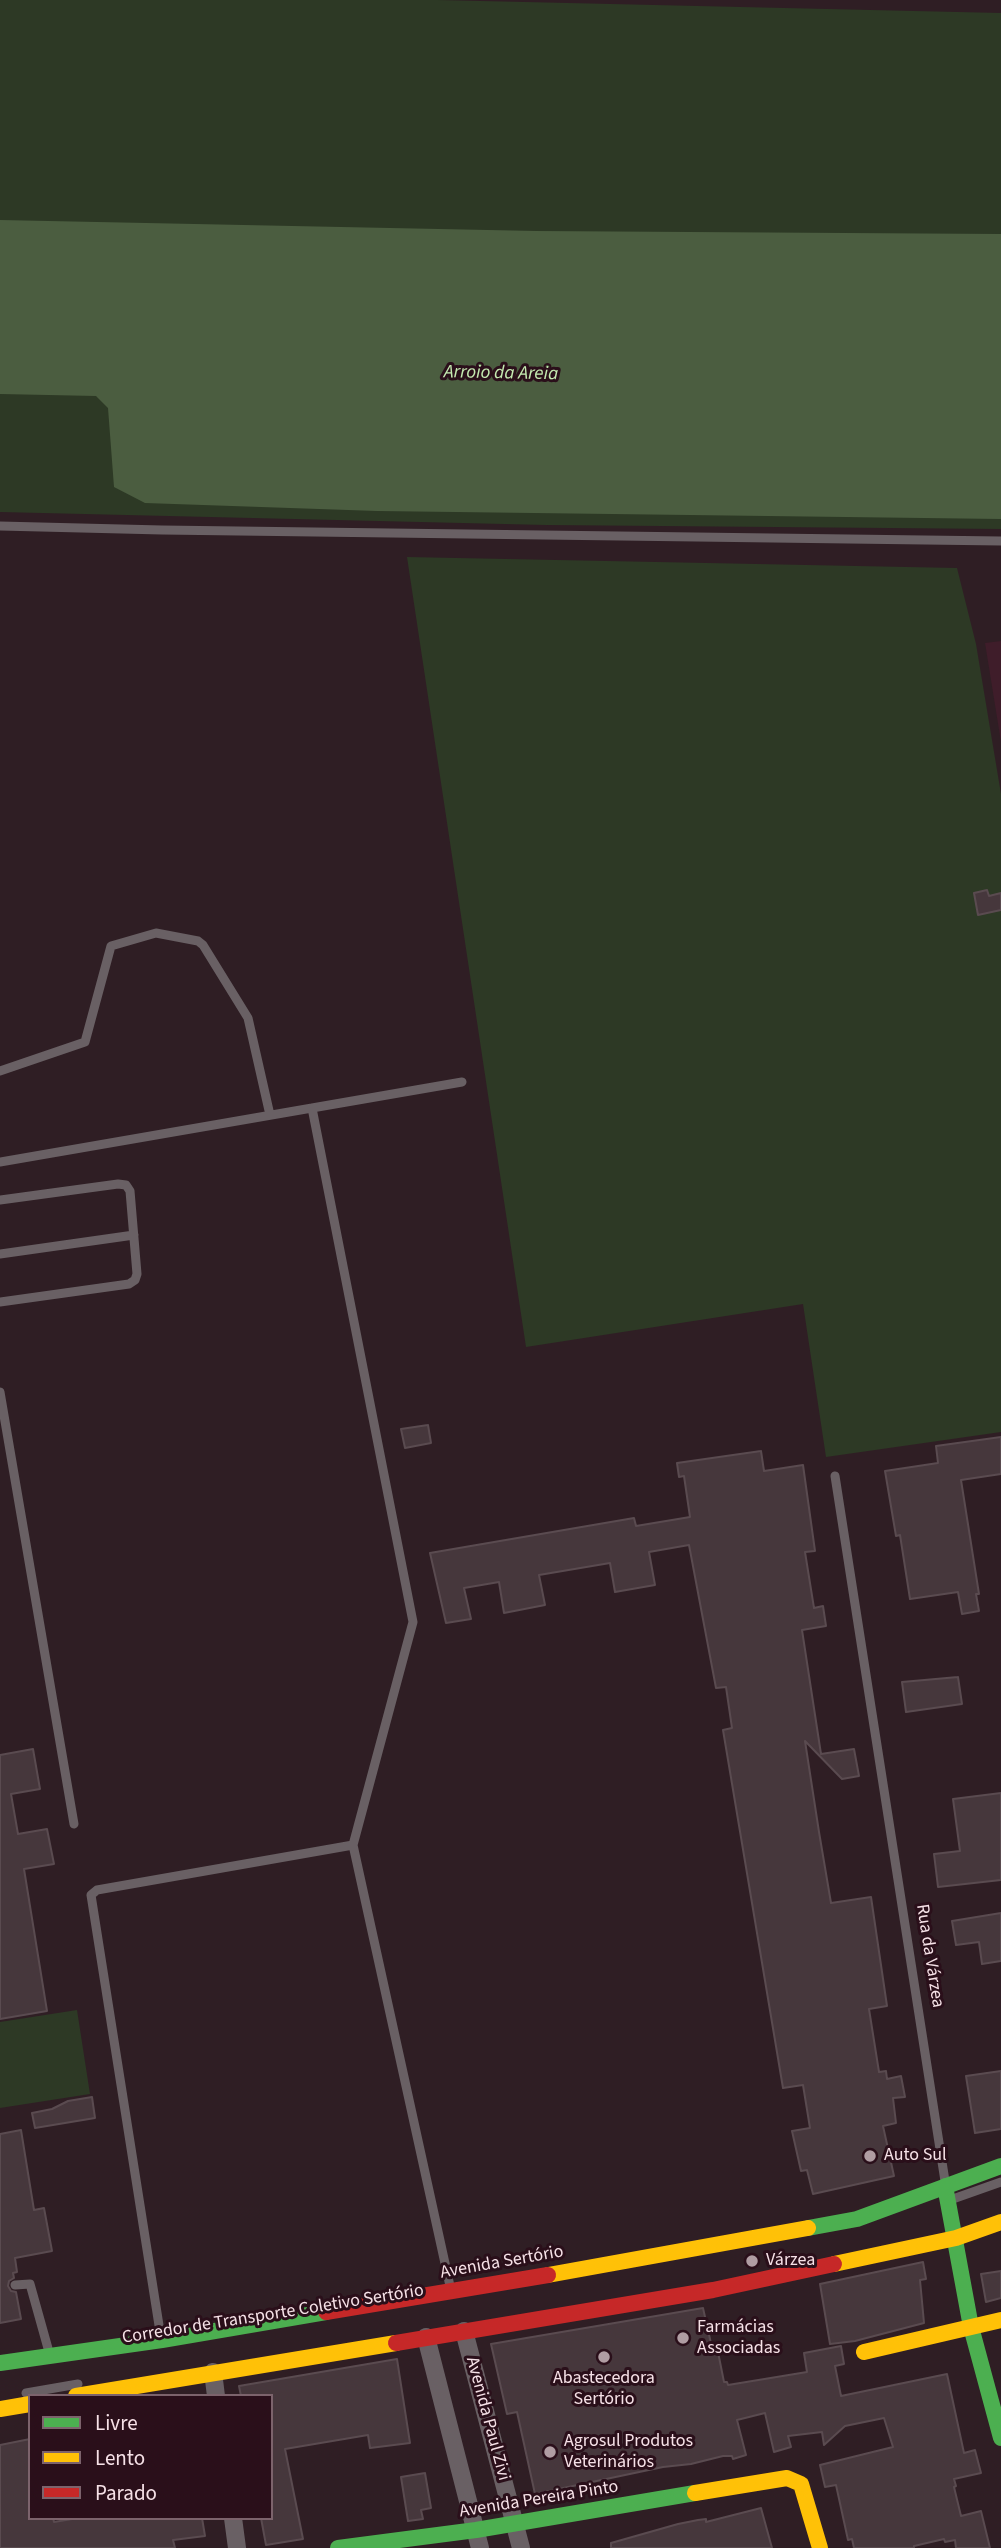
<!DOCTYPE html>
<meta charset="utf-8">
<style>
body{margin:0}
#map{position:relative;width:1001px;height:2548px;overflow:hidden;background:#2f1e24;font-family:"Source Sans 3",sans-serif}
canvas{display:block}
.legend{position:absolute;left:28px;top:2394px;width:245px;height:126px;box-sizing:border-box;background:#2a0f1a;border:2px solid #7c636c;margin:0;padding:9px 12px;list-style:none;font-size:21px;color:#f6e1e7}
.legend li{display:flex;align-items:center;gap:14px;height:35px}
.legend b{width:35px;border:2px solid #7c636c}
</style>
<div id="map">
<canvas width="1001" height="2548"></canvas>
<ul class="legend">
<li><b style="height:9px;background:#4caf50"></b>Livre</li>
<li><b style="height:9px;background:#ffc107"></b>Lento</li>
<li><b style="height:9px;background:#c62828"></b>Parado</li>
</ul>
</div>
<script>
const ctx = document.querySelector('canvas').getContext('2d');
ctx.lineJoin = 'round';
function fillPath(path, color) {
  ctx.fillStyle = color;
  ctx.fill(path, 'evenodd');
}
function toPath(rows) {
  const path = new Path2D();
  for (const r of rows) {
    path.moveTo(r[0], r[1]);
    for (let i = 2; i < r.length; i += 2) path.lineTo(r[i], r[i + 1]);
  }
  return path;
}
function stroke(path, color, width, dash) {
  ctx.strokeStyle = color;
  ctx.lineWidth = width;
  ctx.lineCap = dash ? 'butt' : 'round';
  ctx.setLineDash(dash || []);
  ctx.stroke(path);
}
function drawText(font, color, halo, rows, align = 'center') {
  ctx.font = font + ' "Source Sans 3",sans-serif';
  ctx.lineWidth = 6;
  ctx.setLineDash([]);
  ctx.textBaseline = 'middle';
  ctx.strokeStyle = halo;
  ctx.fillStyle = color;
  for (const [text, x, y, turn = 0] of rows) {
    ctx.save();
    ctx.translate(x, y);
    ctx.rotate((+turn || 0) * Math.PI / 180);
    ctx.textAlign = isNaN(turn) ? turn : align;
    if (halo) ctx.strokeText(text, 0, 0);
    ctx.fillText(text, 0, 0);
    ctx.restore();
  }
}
const built = toPath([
 [1001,641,1001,742,985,643]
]);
const green = toPath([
 [0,0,438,0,1001,13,1001,529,546,525,0,512],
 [407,557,957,568,976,644,1001,794,1001,1432,826,1457,803,1304,526,1347],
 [77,2010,90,2094,0,2108,0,2022]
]);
const water = toPath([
 [0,220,537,231,1001,234,1001,519,377,511,145,503,114,487,108,408,96,396,0,394]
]);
const building = toPath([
 [987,890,989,896,1001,893,1001,910,978,915,974,893,987,890],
 [428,1425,431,1443,405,1448,401,1429,428,1425],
 [1001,1437,1001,1474,961,1480,979,1594,976,1594,979,1611,962,1614,958,1592,910,1599,900,1535,896,1536,885,1471,938,1463,936,1446,1001,1437],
 [761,1451,764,1471,803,1465,815,1551,805,1552,814,1608,823,1606,826,1626,802,1630,821,1754,854,1749,859,1776,842,1779,805,1741,819,1832,831,1903,871,1897,887,2006,869,2009,879,2072,886,2071,887,2079,901,2076,905,2097,893,2098,896,2123,883,2126,894,2176,813,2194,807,2170,801,2171,792,2131,810,2128,803,2085,783,2088,723,1730,732,1728,726,1687,716,1688,689,1545,649,1552,655,1585,615,1592,610,1563,539,1575,545,1605,504,1613,499,1582,464,1588,471,1619,446,1623,430,1553,634,1518,636,1526,690,1517,684,1476,679,1477,677,1463,761,1451],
 [958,1677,962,1704,906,1712,902,1682,958,1677],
 [33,1749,40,1789,11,1794,18,1834,47,1829,54,1864,24,1869,47,2011,0,2019,0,1755,33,1749],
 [1001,1793,1001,1880,938,1887,934,1854,960,1851,953,1799,1001,1793],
 [1001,1913,1001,1961,982,1964,979,1942,956,1945,952,1921,1001,1913],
 [1001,2071,1001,2129,975,2133,966,2076,1001,2071],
 [92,2097,95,2118,35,2128,32,2113,52,2109,68,2101,92,2097],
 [21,2130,34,2210,44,2208,52,2251,15,2258,17,2272,13,2273,14,2278,9,2281,8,2286,11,2291,16,2292,21,2319,0,2323,0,2134,21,2130],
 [923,2262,926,2279,920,2280,924,2323,855,2341,830,2344,820,2284,923,2262],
 [1001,2271,1001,2298,986,2302,981,2274,1001,2271],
 [703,2308,712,2348,717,2347,724,2382,727,2382,728,2385,807,2372,804,2353,841,2346,844,2364,835,2366,841,2396,947,2374,964,2453,975,2450,981,2473,954,2479,956,2486,954,2487,961,2516,981,2511,990,2548,956,2548,955,2540,945,2542,944,2539,914,2546,914,2548,854,2548,852,2539,848,2540,836,2485,825,2487,820,2465,893,2447,884,2418,845,2426,824,2445,822,2432,788,2436,791,2447,774,2452,765,2413,737,2420,746,2455,733,2459,732,2456,723,2456,691,2464,663,2467,535,2494,517,2412,507,2414,491,2344,703,2308],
 [397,2359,410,2443,370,2448,368,2435,285,2449,303,2539,266,2545,261,2518,271,2518,271,2396,241,2396,239,2386,397,2359],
 [30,2439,30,2518,53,2518,54,2522,78,2518,202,2518,205,2536,173,2540,175,2548,0,2548,0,2445,30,2439],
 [425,2473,431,2508,421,2510,423,2519,408,2521,401,2477,425,2473],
 [761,2508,772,2548,611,2548,611,2543,678,2524,698,2520,706,2519,706,2522,761,2508]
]);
const lane = toPath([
 [0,526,162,530,1001,541],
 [0,1071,85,1042,111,946,156,933,198,941,203,945,248,1018,270,1115],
 [0,1162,462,1082],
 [0,1200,118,1184,126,1185,130,1191,137,1274,135,1280,129,1284,0,1302],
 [0,1254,134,1235],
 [0,1392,74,1824],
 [835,1476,945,2181],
 [353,1845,450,2286],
 [950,2200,1001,2182],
 [15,2285,30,2284,49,2352],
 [161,2338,91,1895,97,1890,353,1845,413,1622,312,1108],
 [26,2393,78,2384]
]);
const street = toPath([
 [464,2331,521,2548],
 [426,2337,480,2548],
 [213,2372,216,2396],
 [233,2518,237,2548]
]);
const fast = toPath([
 [945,2186,971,2327,1001,2438],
 [808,2228,857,2219,1001,2166],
 [0,2363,162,2340,326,2312],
 [338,2548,476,2530,695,2493]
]);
const slow = toPath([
 [834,2264,956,2238,1001,2222],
 [548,2275,808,2228],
 [864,2352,1001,2320],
 [76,2396,396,2343],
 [0,2409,30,2404],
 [695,2493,787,2478,801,2484,820,2548]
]);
const jam = toPath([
 [326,2312,548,2275],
 [396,2343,713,2290,834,2264]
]);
const markers = [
 [870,2156,7,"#b09da3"],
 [752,2261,7,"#b09da3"],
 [683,2338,7,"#b09da3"],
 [604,2357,7,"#b09da3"],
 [550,2452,7,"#b09da3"]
];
const streetNames = [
 ["Rua da Várzea",929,1956,81],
 ["Avenida Sertório",502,2263,-10],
 ["Corredor de Transporte Coletivo Sertório",273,2315,-9],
 ["Avenida Paul Zivi",487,2419,75],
 ["Avenida Pereira Pinto",539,2500,-9]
];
const poiNames = [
 ["Auto Sul",884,2156],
 ["Várzea",766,2261],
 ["Farmácias",697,2328],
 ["Associadas",697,2349],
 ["Abastecedora",604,2379,"center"],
 ["Sertório",604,2400,"center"],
 ["Agrosul Produtos",564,2442],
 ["Veterinários",564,2463]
];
const waterNames = [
 ["Arroio da Areia",501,374,1]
];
fillPath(built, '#3f1d2a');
fillPath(green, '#2d3925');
fillPath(water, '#4b5d40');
fillPath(building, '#46373c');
stroke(building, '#5a4b50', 2);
stroke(lane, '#696064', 9);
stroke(street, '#696064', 18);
stroke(fast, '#4caf50', 16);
stroke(slow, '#ffc107', 16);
stroke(jam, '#c62828', 16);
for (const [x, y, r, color] of markers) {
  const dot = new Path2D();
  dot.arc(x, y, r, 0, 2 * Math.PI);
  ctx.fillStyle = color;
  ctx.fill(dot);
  stroke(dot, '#2a0f1a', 2.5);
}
drawText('18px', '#f6e1e7', '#2a0f1a', streetNames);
drawText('18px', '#f6e1e7', '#2a0f1a', poiNames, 'left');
drawText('italic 19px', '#c5ebb1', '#2a0f1a', waterNames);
</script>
